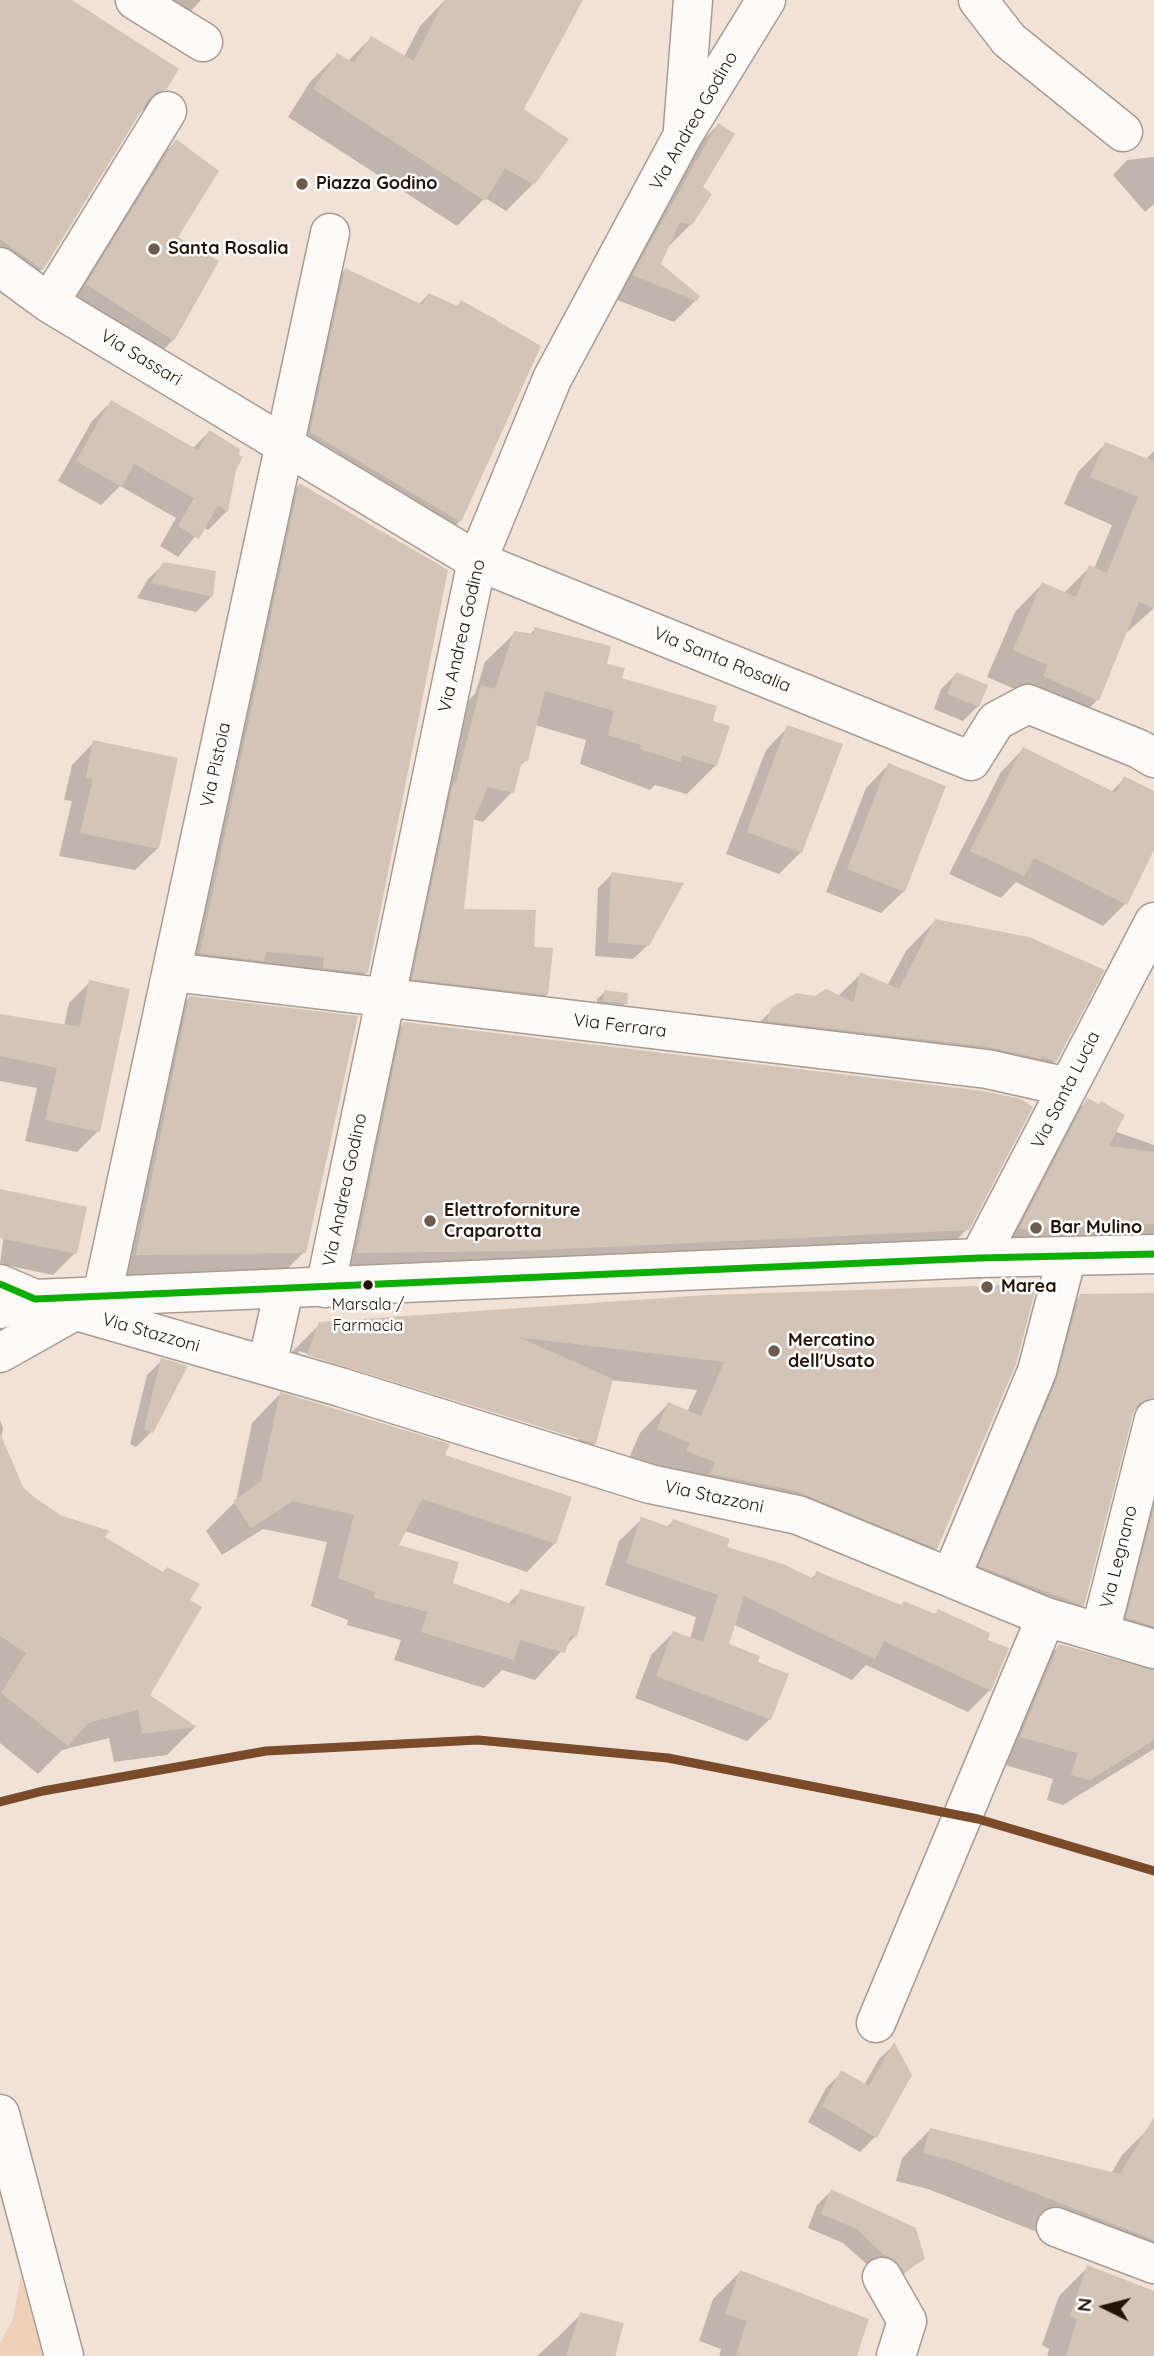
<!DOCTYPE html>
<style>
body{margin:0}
#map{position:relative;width:1154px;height:2356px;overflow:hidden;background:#f1e2d7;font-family:Quicksand,sans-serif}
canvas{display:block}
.north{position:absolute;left:1070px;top:2272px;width:70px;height:70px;-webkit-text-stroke:5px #fff;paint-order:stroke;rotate:276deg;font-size:19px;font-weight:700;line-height:28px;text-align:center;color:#241407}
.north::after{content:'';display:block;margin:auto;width:24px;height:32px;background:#241407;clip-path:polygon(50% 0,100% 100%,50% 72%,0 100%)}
</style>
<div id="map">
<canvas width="1154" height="2356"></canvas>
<div class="north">N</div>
</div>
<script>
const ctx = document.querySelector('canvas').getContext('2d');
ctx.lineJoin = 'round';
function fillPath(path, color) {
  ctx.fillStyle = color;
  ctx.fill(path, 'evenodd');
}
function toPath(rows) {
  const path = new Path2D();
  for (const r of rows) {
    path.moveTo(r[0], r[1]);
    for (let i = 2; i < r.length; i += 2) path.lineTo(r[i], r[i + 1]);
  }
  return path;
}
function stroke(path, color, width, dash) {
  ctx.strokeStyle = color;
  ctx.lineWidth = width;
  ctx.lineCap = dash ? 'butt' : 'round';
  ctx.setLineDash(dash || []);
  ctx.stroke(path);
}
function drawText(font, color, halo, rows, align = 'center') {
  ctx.font = font + ' Quicksand,sans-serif';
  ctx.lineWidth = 5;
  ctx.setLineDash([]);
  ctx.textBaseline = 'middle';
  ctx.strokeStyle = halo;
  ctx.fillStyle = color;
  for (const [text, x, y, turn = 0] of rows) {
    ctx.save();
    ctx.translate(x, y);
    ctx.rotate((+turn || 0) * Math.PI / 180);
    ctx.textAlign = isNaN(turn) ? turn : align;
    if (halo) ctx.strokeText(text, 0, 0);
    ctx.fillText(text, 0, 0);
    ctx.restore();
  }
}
const green = toPath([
 [21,2276,43,2356,0,2356,0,2343,13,2319]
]);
const shadow = toPath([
 [0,0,69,0,164,88,136,117,42,269,13,298,0,289],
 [119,0,201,0,165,39],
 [445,0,582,0,521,109,533,184,506,211,485,198,457,226,288,117,310,82,337,55,347,62,371,38,404,57,420,26],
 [718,125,691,224,668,247,659,265,696,300,674,322,612,298,696,147],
 [176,141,173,340,144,369,58,314,147,170],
 [1154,157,1154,204,1145,212,1113,175,1127,160],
 [345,270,418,305,428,295,456,307,461,302,497,320,460,521,431,550,282,461,316,299],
 [111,402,192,449,209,432,237,456,227,511,208,530,203,527,178,557,160,546,176,518,120,486,101,505,58,481,92,421],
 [1105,444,1146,459,1154,451,1154,608,1124,635,1097,700,1070,728,1022,692,987,677,1015,612,1042,584,1064,593,1090,567,1094,569,1112,525,1064,504,1078,472],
 [299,485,367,972,338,1002,172,982,270,514],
 [164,564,214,572,211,597,196,612,137,598,148,579],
 [535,629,605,665,620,679,711,723,716,765,687,794,655,785,650,790,580,764,586,740,535,725,526,760,518,768,512,792,483,822,472,819,462,910,533,948,547,994,517,1023,384,1007,452,716,475,694,485,662,515,633,529,635],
 [956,674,978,706,963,721,934,709,941,689],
 [788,727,801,852,779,874,726,854,766,750],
 [94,742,158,848,135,870,59,856,72,801,64,800,72,765],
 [1023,749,1111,792,1125,778,1154,793,1154,847,1125,904,1103,926,1016,882,1001,898,949,874,1001,772],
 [888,765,904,891,881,913,826,892,866,788],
 [612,874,648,945,633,959,595,956,598,888],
 [935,921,1055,1061,1026,1090,742,1040,772,1010,815,998,838,996,861,974,887,986,906,951],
 [90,982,98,1131,77,1152,25,1141,37,1088,0,1081,0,1018,64,1026,69,1003],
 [605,992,626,1003,618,1010,597,1008,597,999],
 [189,998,304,1252,275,1281,107,1283,160,1027],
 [404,1023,967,1229,938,1259,328,1281,375,1052],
 [1088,1100,1114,1131,1154,1145,1154,1250,994,1255,1060,1127],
 [6,1219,75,1253,53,1275,0,1264],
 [1154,1295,1154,1370,1148,1397,1131,1414,1083,1605,1054,1634,951,1595,1051,1326,1080,1296],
 [707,1297,936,1548,907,1576,629,1458,640,1433,668,1404,687,1412,697,1390,611,1380,595,1443,566,1472,280,1383,291,1353,320,1324],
 [299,1351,578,1437,578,1440,298,1354],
 [162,1360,151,1432,136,1447,130,1444,147,1375],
 [280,1394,442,1456,555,1543,527,1572,405,1531,397,1546,451,1584,508,1604,521,1591,575,1636,535,1680,502,1670,484,1688,394,1660,401,1640,347,1625,348,1620,311,1606,327,1542,263,1529,222,1555,206,1531,236,1501,252,1423],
 [0,1420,3,1428,0,1444],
 [0,1454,21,1488,59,1516,103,1537,188,1601,148,1695,195,1727,167,1755,114,1762,109,1738,62,1750,38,1774,0,1743],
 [1154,1469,1154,1749,1063,1805,1047,1800,1053,1779,995,1762,1033,1671,1059,1646,1150,1670,1145,1660,1102,1643],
 [642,1519,666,1528,673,1521,725,1548,811,1579,817,1573,901,1606,933,1615,938,1611,986,1641,990,1690,968,1712,866,1665,852,1680,733,1624,727,1645,756,1664,770,1719,747,1741,635,1698,651,1655,673,1633,690,1639,696,1617,605,1585,619,1541],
 [894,2045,875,2137,860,2152,808,2122,826,2088,841,2073,864,2085,879,2059],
 [1150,2127,1154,2128,1154,2278,928,2189,896,2181,902,2158,930,2130,1111,2174,1122,2155],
 [831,2191,923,2258,890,2285,843,2243,808,2228,817,2205],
 [1088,2267,1154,2293,1154,2356,1047,2356,1049,2349,1042,2345,1059,2296],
 [740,2272,855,2356,719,2356,721,2349,699,2341,713,2299],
 [581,2314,613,2356,537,2356,559,2336]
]);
const building = toPath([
 [0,0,72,0,179,69,166,90,156,92,148,100,43,270,0,239],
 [444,0,583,0,524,109,569,139,534,185,505,168,485,201,313,89,337,53,354,63,371,36,414,61],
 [718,123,735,134,703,187,712,194,692,225,680,222,661,264,700,296,697,301,632,275],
 [176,139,219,171,178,237,219,261,174,341,86,284],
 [345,268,423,305,428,293,458,306,461,300,541,346,461,522,310,432],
 [111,400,198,450,209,430,240,449,239,455,243,457,236,470,228,512,218,505,199,539,178,526,194,498,134,464,122,487,76,461],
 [1105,442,1154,461,1154,608,1139,602,1099,701,1043,676,1048,665,1013,650,1042,582,1076,597,1089,565,1107,573,1138,497,1090,477],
 [299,483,448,570,368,973,323,968,324,957,266,952,264,961,200,953],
 [163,562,216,571,213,597,151,583],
 [534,627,611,646,607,664,625,668,622,678,717,706,713,721,730,726,717,766,682,755,681,762,640,749,641,745,608,735,614,711,545,691,528,761,522,761,514,793,488,787,474,819,464,909,536,910,534,947,553,948,548,995,412,979,453,783,456,783,481,685,495,689,514,631,534,634],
 [956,672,988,685,979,707,947,694],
 [787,725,843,744,802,853,747,832],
 [93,740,178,758,159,849,80,833,93,779,86,778],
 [1023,747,1116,793,1124,776,1154,791,1154,850,1127,905,1034,858,1024,876,970,851],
 [888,763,946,786,905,892,847,869],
 [611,872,684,883,649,946,608,942],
 [935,919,1029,937,1105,970,1056,1062,1042,1056,1041,1059,990,1047,767,1021,771,1008,796,993,815,996,826,989,854,1002,860,972,899,989],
 [89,980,130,989,100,1132,45,1120,57,1068,0,1056,0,1014,80,1027],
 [604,990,628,993,627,1004,603,1001],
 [189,996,358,1016,306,1253,136,1255],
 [403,1022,983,1091,1021,1099,1033,1107,969,1230,519,1251,356,1253],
 [1087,1098,1099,1104,1101,1101,1125,1115,1109,1146,1154,1152,1154,1224,1019,1229],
 [0,1189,87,1207,77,1254,0,1238],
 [1037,1284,1016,1364,937,1549,793,1490,710,1474,715,1462,686,1451,690,1443,657,1429,668,1402,701,1416,724,1362,518,1337,613,1379,596,1444,307,1355,319,1322,707,1295],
 [1154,1293,1154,1398,1139,1403,1133,1414,1084,1606,979,1566,1057,1379,1080,1294],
 [161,1358,188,1366,153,1433,144,1429],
 [280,1392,450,1444,445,1455,572,1497,556,1544,422,1499,399,1545,459,1562,453,1583,515,1605,520,1589,585,1607,577,1637,570,1636,565,1653,520,1640,514,1660,421,1632,428,1612,374,1598,375,1592,338,1578,354,1515,293,1501,251,1528,233,1501,261,1481],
 [0,1433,23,1487,33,1496,60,1515,110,1531,105,1537,163,1572,167,1567,200,1584,190,1600,202,1607,150,1695,197,1727,142,1734,138,1710,88,1723,68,1746,1,1693,26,1653,0,1636],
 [1154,1508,1154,1626,1126,1618],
 [641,1517,670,1527,673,1519,730,1539,727,1547,783,1564,814,1579,816,1571,901,1605,904,1601,935,1614,938,1609,990,1633,988,1640,1009,1648,991,1691,884,1641,875,1659,744,1596,729,1644,760,1656,758,1662,789,1674,771,1720,656,1676,673,1631,703,1642,718,1595,626,1563],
 [1059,1644,1154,1670,1154,1740,1090,1780,1071,1775,1078,1753,1020,1737],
 [894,2042,912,2075,877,2138,822,2106,841,2070,869,2086],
 [1154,2117,1154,2240,956,2162,923,2153,930,2128,1120,2174],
 [831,2189,916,2228,925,2259,905,2272,894,2259,884,2255,857,2229,821,2214],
 [1087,2265,1154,2291,1154,2356,1066,2356,1077,2319,1070,2316],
 [740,2270,869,2319,857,2356,736,2356,747,2321,725,2314],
 [580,2312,624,2323,615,2356,566,2356]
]);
const minor = toPath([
 [135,0,203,42],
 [978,0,1009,40,1123,132],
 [683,129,693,0],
 [0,267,49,303,477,561,971,761,996,721,1028,704,1139,749,1154,758],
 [49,303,167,111],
 [172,972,987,1069,1068,1087],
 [979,1258,1154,922],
 [0,1284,35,1299,340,1387,650,1484,798,1515,1046,1617,1154,1649],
 [325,1288,477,561,552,379,683,135,766,0],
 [102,1296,330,233],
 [0,1353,87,1304],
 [267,1366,284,1289],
 [951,1577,1037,1371,1067,1256],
 [1100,1633,1154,1419],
 [876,2023,1046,1617],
 [0,2114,64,2356],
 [1056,2227,1154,2264],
 [882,2277,907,2321,896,2356]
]);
const major = toPath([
 [0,1309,35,1299,979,1258,1154,1254]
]);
const bus1 = toPath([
 [0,1284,35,1299,979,1258,1154,1254]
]);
const rail1 = toPath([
 [0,1802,43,1791,266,1751,478,1740,668,1758,978,1819,1154,1871]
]);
const markers = [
 [302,184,7,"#6c5c50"],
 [154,249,7,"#6c5c50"],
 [430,1221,7,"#6c5c50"],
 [1036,1228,7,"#6c5c50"],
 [368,1285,6,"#241407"],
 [987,1287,7,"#6c5c50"],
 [774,1351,7,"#6c5c50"]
];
const busNames = [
 ["Marsala /",368,1305],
 ["Farmacia",368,1326]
];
const streetNames = [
 ["Via Andrea Godino",694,121,-60],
 ["Via Sassari",141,358,31],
 ["Via Andrea Godino",462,636,-77],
 ["Via Santa Rosalia",722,660,22],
 ["Via Pistoia",216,765,-78],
 ["Via Ferrara",620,1026,7],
 ["Via Santa Lucia",1066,1090,-63],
 ["Via Andrea Godino",345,1190,-78],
 ["Via Stazzoni",151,1333,16],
 ["Via Stazzoni",714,1497,12],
 ["Via Legnano",1119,1557,-76]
];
const poiNames = [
 ["Piazza Godino",316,184],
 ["Santa Rosalia",168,249],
 ["Elettroforniture",444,1211],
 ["Craparotta",444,1232],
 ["Bar Mulino",1050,1228],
 ["Marea",1001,1287],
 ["Mercatino",788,1341],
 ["dell'Usato",788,1362]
];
fillPath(green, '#efd0b8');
fillPath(shadow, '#0003');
fillPath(building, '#d2c5b8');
stroke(minor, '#aa9b90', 41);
stroke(major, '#aa9b90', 41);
stroke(minor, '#fdfbf9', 38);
stroke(major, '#fdfbf9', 38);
stroke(bus1, '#0dad02', 7);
stroke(rail1, '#7a4b2a', 9);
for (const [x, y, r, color] of markers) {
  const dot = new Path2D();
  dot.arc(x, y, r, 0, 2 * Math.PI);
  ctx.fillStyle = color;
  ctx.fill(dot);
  stroke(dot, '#fff', 2.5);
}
drawText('16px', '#241407', '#fff', busNames);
drawText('18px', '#241407', '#fff', streetNames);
drawText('bold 18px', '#241407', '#fff', poiNames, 'left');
</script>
